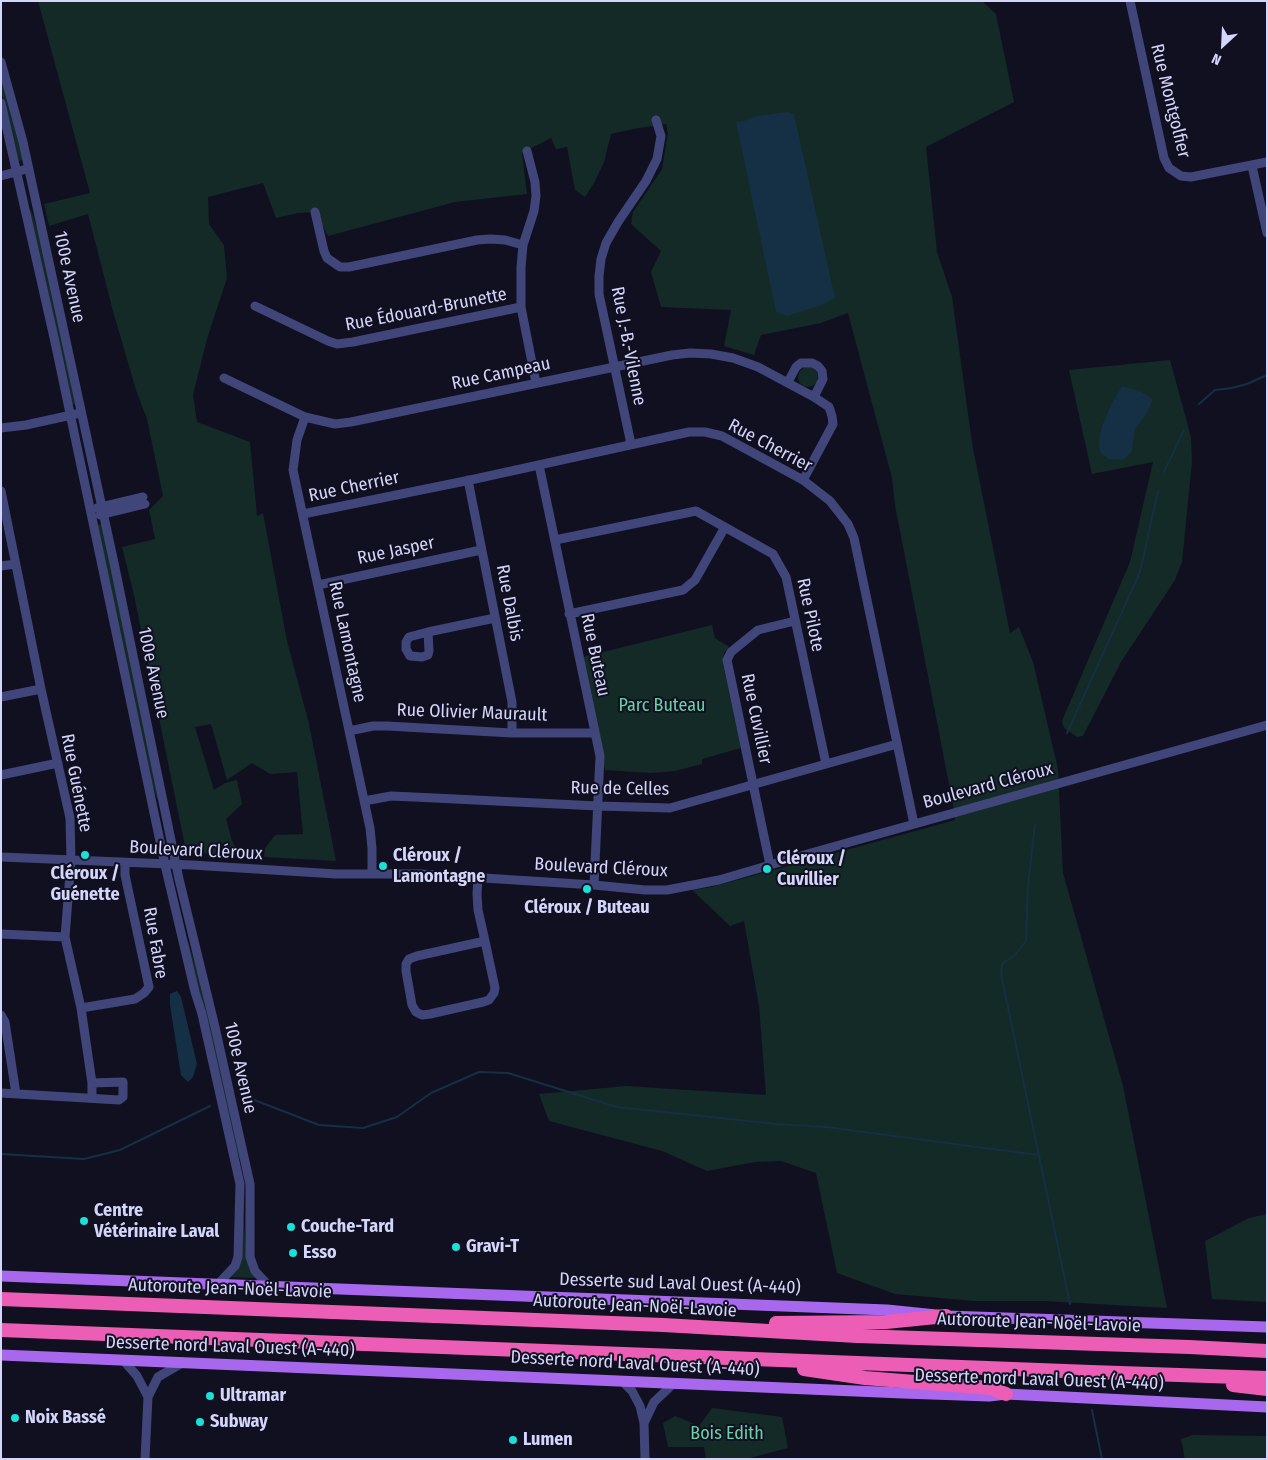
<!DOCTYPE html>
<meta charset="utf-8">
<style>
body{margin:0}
#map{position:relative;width:1268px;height:1460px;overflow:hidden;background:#101021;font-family:"Fira Sans Condensed",sans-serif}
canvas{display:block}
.frame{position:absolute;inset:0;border:2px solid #d4d5fa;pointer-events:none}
.north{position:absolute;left:1198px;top:20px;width:50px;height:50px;-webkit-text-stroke:4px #101021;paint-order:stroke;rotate:205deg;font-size:14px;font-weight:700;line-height:20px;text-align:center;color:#d4d5fa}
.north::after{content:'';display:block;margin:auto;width:18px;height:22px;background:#d4d5fa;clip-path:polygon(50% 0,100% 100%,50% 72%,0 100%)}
</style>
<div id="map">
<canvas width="1268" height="1460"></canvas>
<div class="frame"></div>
<div class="north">N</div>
</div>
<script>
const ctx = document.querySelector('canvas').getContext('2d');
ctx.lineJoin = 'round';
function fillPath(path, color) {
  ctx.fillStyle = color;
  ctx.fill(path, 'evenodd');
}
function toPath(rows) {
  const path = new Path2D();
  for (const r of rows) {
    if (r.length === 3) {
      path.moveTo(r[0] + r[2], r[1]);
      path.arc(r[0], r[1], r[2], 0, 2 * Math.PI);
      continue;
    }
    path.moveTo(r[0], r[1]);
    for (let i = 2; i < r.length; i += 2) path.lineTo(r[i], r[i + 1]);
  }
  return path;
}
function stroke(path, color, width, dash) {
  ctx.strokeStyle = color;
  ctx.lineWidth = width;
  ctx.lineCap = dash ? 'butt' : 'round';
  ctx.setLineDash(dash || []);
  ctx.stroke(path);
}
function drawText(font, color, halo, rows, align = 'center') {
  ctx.font = font + ' "Fira Sans Condensed",sans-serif';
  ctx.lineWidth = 4;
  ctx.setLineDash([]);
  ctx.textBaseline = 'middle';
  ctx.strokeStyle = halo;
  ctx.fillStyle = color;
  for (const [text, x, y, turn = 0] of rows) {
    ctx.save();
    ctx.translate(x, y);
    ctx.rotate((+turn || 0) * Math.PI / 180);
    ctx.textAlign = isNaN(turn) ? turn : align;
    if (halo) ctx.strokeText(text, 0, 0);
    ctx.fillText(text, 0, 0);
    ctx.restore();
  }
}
const green = toPath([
 [38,1,982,1,996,14,1014,102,926,147,937,252,952,297,972,443,1010,633,1019,627,1033,662,1058,769,1063,873,1123,1086,1167,1308,1044,1301,974,1301,895,1294,837,1273,816,1173,781,1161,755,1162,707,1171,662,1151,549,1121,539,1094,626,1086,766,1095,759,1006,744,921,730,926,692,890,712,887,955,820,953,805,895,505,892,478,848,313,821,323,761,335,754,355,724,346,731,310,661,307,651,272,661,251,631,224,633,212,662,169,668,133,666,124,633,129,611,134,604,162,594,183,585,197,575,190,567,147,556,149,551,138,522,153,527,194,455,202,328,236,315,212,298,213,276,218,263,183,208,197,209,224,224,245,227,278,207,339,193,395,197,422,250,442,257,516,263,513,287,641,309,724,336,861,264,857,265,848,275,835,303,834,297,772,270,774,252,763,227,780,211,724,195,727,214,790,225,783,237,780,242,804,226,819,232,841,238,852,234,857,186,851,134,595,122,547,155,539,149,510,163,496,147,419,136,390,113,311,88,214,49,226,44,204,90,193],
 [1,74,23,160,19,161,1,91],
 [31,210,41,240,76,404,71,405,29,211],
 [1170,360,1191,437,1192,462,1182,562,1175,580,1121,662,1083,736,1077,737,1064,728,1062,721,1130,562,1153,462,1092,474,1069,370],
 [808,377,10],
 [102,524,161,810,151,781,97,525],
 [712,625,715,638,729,647,724,653,723,664,741,748,702,759,702,764,675,771,650,773,605,770,583,657],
 [186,941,188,941,200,980,242,1164,235,1147],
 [1267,1214,1267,1302,1212,1299,1205,1241,1249,1218],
 [243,1216,247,1254,256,1278,231,1277],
 [712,1408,782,1417,788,1448,746,1459,706,1459,704,1447,668,1447,663,1423,675,1416,699,1426],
 [1193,1435,1267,1436,1267,1459,1185,1459,1181,1439]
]);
const water = toPath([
 [788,112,794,114,835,298,822,305,787,316,776,312,736,122,744,121,756,116],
 [1122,386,1141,392,1153,399,1146,415,1135,429,1132,451,1123,460,1109,459,1100,452,1099,441,1102,426,1112,403],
 [177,991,181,997,197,1064,193,1077,188,1082,181,1075,170,1005,170,994]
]);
const stream = toPath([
 [1199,404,1215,390,1232,388,1247,384,1267,375],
 [1164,472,1184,430],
 [1067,733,1140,572,1158,491],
 [1035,824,1028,886,1026,941,1015,955,1002,964,1001,974,1070,1304],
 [244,1096,319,1125,363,1128,397,1117,431,1093,479,1072,508,1073,617,1107,776,1124,826,1127,1038,1155],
 [1,1154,84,1159,120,1150,210,1106],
 [1092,1410,1102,1459]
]);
const minor = toPath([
 [1130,1,1164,158,1169,168,1181,176,1191,177,1267,162],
 [1,62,23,142,114,563,179,879,215,1027,250,1184,250,1257,255,1271,269,1286],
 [1,103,55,342,165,865,195,992,202,1014,240,1184,238,1257,235,1266,218,1284],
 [527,151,535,182,536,196,534,211,523,245,521,267,521,307,536,383],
 [1252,166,1267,233],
 [1,176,23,170],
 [315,212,324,251,327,258,340,267,349,267,477,240,490,239,505,240,523,245],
 [255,306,328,341,337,344,353,342,521,307],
 [224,378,305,417,335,424,351,422,672,355,690,353,711,354,733,358,758,367,814,397,829,407,832,416,833,424,803,480],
 [788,382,796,367,801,363,812,363,818,366,822,371,823,379,814,397],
 [305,417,297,440,293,470,370,828,372,848,372,874],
 [1,428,26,425,76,414],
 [631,444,599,294,599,276,601,259,606,243,618,222,646,181,657,159,661,136,656,120],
 [539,465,600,756,594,885],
 [468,480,512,702,512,733],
 [1,491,41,689,70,818,71,861,65,937,81,1008,92,1083,92,1098],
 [97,508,143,497],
 [303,514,475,479,689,432,705,432,722,436,803,480,830,501,848,524,854,538,914,824],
 [100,515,145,504],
 [555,540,696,511,773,554,786,577,826,764],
 [1,566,15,564],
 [318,585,481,550],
 [569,614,683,590,695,580,725,527],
 [428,632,429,651,428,655,422,657,410,656,406,649,406,642,409,637,428,632,495,618],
 [1,697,41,689],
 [349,731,373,726,387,726,512,733,594,733],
 [1,775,58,763],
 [364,801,391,796,414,797,598,806,670,808,897,744],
 [1,857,192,865,336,874,421,874,594,885,645,890,667,890,719,880,811,853,1267,725],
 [770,865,727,660,731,652,758,630,795,621],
 [478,877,477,894,478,910,485,941,495,988,494,993,489,1000,483,1002,430,1014,422,1015,416,1012,412,1005,406,971,406,964,409,959,417,956,485,941],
 [1,934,65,937],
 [81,1008,135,999,144,993,149,987,125,875,125,863],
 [1,1015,5,1022,16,1094],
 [1,1093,119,1100,123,1097,123,1082,92,1083],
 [123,1360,137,1376,148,1397],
 [622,1381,632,1391,640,1406,644,1423,645,1459],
 [644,1423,654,1402,673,1384],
 [145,1459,148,1397,158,1377,182,1363]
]);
const major = toPath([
 [1,1276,887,1310,946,1316,1267,1327],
 [1,1355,903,1393,989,1396,1006,1394,1267,1407]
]);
const highway = toPath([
 [1,1299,663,1325,857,1336,1189,1347,1267,1351],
 [776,1323,886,1322,946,1316],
 [1,1330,1091,1372,1267,1378],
 [804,1369,865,1378,990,1388,1006,1394],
 [1233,1385,1267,1389]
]);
const markers = [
 [85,855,5,"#1ae0d8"],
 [383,866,5,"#1ae0d8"],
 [767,869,5,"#1ae0d8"],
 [587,889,5,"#1ae0d8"],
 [84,1221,5,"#1ae0d8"],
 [291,1227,5,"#1ae0d8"],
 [456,1247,5,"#1ae0d8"],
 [293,1253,5,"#1ae0d8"],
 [210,1396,5,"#1ae0d8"],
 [15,1418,5,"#1ae0d8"],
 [200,1422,5,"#1ae0d8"],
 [513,1440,5,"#1ae0d8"]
];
const streetNames = [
 ["Rue Montgolfier",1170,101,76],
 ["100e Avenue",69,277,78],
 ["Rue Édouard-Brunette",426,310,-11],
 ["Rue J.-B.-Vilenne",628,346,79],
 ["Rue Campeau",501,374,-12],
 ["Rue Cherrier",770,446,28],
 ["Rue Cherrier",354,487,-12],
 ["Rue Jasper",396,551,-12],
 ["Rue Dalbis",509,603,79],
 ["Rue Pilote",810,615,78],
 ["Rue Lamontagne",347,642,78],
 ["Rue Buteau",595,655,78],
 ["100e Avenue",153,673,78],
 ["Rue Olivier Maurault",472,713,2],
 ["Rue Cuvillier",756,719,78],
 ["Rue Guénette",76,783,79],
 ["Boulevard Cléroux",988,786,-15],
 ["Rue de Celles",620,789,1],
 ["Boulevard Cléroux",196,851,3],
 ["Boulevard Cléroux",601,868,3],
 ["Rue Fabre",155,943,80],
 ["100e Avenue",240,1068,77],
 ["Desserte sud Laval Ouest (A-440)",680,1284,2],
 ["Autoroute Jean-Noël-Lavoie",230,1289,2],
 ["Autoroute Jean-Noël-Lavoie",635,1306,3],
 ["Autoroute Jean-Noël-Lavoie",1039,1323,2],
 ["Desserte nord Laval Ouest (A-440)",230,1347,2],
 ["Desserte nord Laval Ouest (A-440)",635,1364,3],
 ["Desserte nord Laval Ouest (A-440)",1039,1380,2]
];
const parkNames = [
 ["Parc Buteau",662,706],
 ["Bois Edith",727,1434]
];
const poiNames = [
 ["Cléroux /",393,856],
 ["Lamontagne",393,877],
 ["Cléroux /",777,859],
 ["Cuvillier",777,880],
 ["Cléroux /",85,874,"center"],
 ["Guénette",85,895,"center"],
 ["Cléroux / Buteau",587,908,"center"],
 ["Centre",94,1211],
 ["Vétérinaire Laval",94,1232],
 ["Couche-Tard",301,1227],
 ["Gravi-T",466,1247],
 ["Esso",303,1253],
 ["Ultramar",220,1396],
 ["Noix Bassé",25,1418],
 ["Subway",210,1422],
 ["Lumen",523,1440]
];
fillPath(green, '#142a26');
fillPath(water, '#152f45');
stroke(stream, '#152f45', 2);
stroke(minor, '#40467a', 9);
stroke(major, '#a868ed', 11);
stroke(highway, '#ec5db6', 14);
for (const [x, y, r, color] of markers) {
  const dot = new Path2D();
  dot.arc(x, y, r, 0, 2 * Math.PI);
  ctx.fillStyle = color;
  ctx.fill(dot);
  stroke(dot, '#101021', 2);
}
drawText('18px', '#d4d5fa', '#101021', streetNames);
drawText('18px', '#69d1a8', '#101021', parkNames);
drawText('bold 18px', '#d4d5fa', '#101021', poiNames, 'left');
</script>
